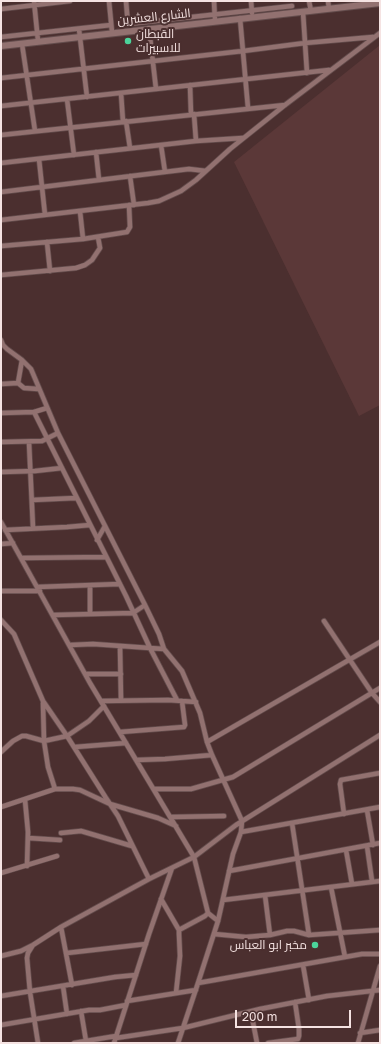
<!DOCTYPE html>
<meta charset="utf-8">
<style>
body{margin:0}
#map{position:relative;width:381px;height:1044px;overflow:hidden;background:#4b2f2f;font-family:"Golos Text",sans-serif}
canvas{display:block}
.frame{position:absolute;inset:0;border:2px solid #f5e3e2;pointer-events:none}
.scale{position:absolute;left:235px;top:1010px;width:116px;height:18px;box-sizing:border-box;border:2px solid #f5e3e2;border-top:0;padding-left:5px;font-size:12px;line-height:14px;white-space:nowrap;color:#f5e3e2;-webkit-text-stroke:3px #4b2f2f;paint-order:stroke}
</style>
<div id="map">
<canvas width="381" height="1044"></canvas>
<div class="frame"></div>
<div class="scale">200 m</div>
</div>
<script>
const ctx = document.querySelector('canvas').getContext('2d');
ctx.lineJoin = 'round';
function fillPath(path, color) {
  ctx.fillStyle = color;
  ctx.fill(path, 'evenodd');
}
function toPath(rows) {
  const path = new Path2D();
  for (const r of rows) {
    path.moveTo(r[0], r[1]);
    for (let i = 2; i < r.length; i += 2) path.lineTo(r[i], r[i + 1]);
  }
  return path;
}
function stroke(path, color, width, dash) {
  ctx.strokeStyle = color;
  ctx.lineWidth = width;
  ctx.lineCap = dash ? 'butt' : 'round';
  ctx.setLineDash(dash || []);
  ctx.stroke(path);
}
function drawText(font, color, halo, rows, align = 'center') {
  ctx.font = font + ' "Golos Text",Cairo,sans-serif';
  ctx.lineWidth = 4;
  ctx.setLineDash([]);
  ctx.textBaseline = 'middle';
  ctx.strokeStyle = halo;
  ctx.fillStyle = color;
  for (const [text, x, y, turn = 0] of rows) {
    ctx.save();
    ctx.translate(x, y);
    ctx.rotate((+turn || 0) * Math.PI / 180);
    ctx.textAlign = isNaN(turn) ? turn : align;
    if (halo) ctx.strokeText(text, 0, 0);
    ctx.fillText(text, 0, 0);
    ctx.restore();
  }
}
const built = toPath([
 [380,45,380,405,359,416,234,162]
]);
const street = toPath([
 [34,1,38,41],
 [109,1,112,32],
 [126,1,128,25],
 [214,1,215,21],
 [251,1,252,13],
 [309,1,311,11],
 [328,1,329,9],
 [1,9,70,1],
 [303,12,307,73],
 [240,18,248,108],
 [128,24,292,6],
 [149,28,156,89],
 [79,29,87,97],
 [1,37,111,25],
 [22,44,35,131],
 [1,78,243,51,305,43,373,37],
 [190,85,191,114],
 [121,93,123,122],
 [67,99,74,155],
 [1,106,329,70],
 [194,114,196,141],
 [126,121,130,148],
 [1,135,285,105],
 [161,145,165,172],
 [96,152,99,180],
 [39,159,45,215],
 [1,163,196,141,243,138],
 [130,176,134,205],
 [1,192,189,169,206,171],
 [80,211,83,239],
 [1,220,148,203,159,201,181,191,196,180,230,149,285,105,380,33],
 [47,242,50,271],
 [1,246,83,239,127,232,130,227,129,205],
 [1,275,76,268,85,265,92,260,100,248,98,237],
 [1,340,3,345,7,349,22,360,31,369,58,433,145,605,159,634,164,649,182,671,200,713,207,742,212,755,242,821,241,832,233,854,218,921,198,983,178,1043],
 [18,383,22,360],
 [1,384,18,383,24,388,38,389],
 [34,412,126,596,150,648,177,700],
 [1,413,34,412,47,408],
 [1,442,42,441,58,433],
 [29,442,33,528],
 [1,472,35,471,62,468],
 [32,500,76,498],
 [1,522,90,683,194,857,208,913,218,921],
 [5,530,67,527,90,525],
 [97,540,105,526],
 [1,544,13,543],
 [21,558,106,557],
 [90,586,90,614],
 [37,587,120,584],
 [1,591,40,591],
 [53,615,133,613,145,605],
 [1,620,14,634,43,701,67,736,106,798,118,816,149,879],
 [324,621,372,693,380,702],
 [70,645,93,644,164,649],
 [120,646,121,700],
 [85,674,121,674],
 [101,701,168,700,196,702],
 [43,703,44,741,48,767,55,789],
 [120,732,184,727,185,725,182,701],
 [207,742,380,642],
 [75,747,126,743],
 [1,752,13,741,22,736,26,736,44,741,67,736,89,721,104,706],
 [136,760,165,759,212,755],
 [154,789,191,789,233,777,380,688],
 [25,800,28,832,27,866],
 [1,807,55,789,73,789,80,790,110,804,158,818,176,826],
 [367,810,373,845],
 [344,814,340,784,341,780,380,773],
 [171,817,224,816],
 [292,823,309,935],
 [241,832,380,807],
 [61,833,81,831,132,846],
 [28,838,60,840],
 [367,846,372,881],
 [346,850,352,884],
 [229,871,380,843],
 [1,873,57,856],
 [331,887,345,957],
 [265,895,270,935],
 [161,899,179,930,179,934,180,956,176,993],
 [223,900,380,881],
 [61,927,72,985],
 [179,930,205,916,208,913],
 [214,934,246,937,270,935,287,931,294,931,309,935,380,930],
 [33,945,28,953,27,958,30,992,38,1043],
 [67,953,146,944],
 [1,956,21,951,33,945,61,927,149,879,194,857,236,825,380,735],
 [303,965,309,1000],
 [198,983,362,954,380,954],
 [63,986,67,1014],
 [1,996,115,977,136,975],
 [127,1001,196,990],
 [81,1011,86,1041],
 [251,1012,257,1043],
 [1,1025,89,1010,100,1010,126,1005],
 [360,1033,380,1030],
 [116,1038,183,1028,260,1009,327,996,380,990],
 [74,1043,116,1036],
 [114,1043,149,934,172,868],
 [268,1043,298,1039,299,1036,299,1029,295,1002],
 [358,1043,380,966]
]);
const secondary = toPath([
 [1,46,380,3]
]);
const markers = [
 [128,41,4,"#4bd49b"],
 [315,945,4,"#4bd49b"]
];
const streetNames = [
 ["الشارع العشرين",154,17,-6]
];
const poiNames = [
 ["القبطان",136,34],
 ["للاسبيرات",136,48],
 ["مخبر ابو العباس",307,945,"right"]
];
fillPath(built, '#5b3838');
stroke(street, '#634c4c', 6);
stroke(secondary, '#634c4c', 8);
stroke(street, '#927170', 4.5);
stroke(secondary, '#927170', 6);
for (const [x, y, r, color] of markers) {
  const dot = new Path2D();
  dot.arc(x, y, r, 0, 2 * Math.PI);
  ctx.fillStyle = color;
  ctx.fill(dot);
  stroke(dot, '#4b2f2f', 1.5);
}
drawText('12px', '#f5e3e2', '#4b2f2f', streetNames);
drawText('12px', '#f5e3e2', '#4b2f2f', poiNames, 'left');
</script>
